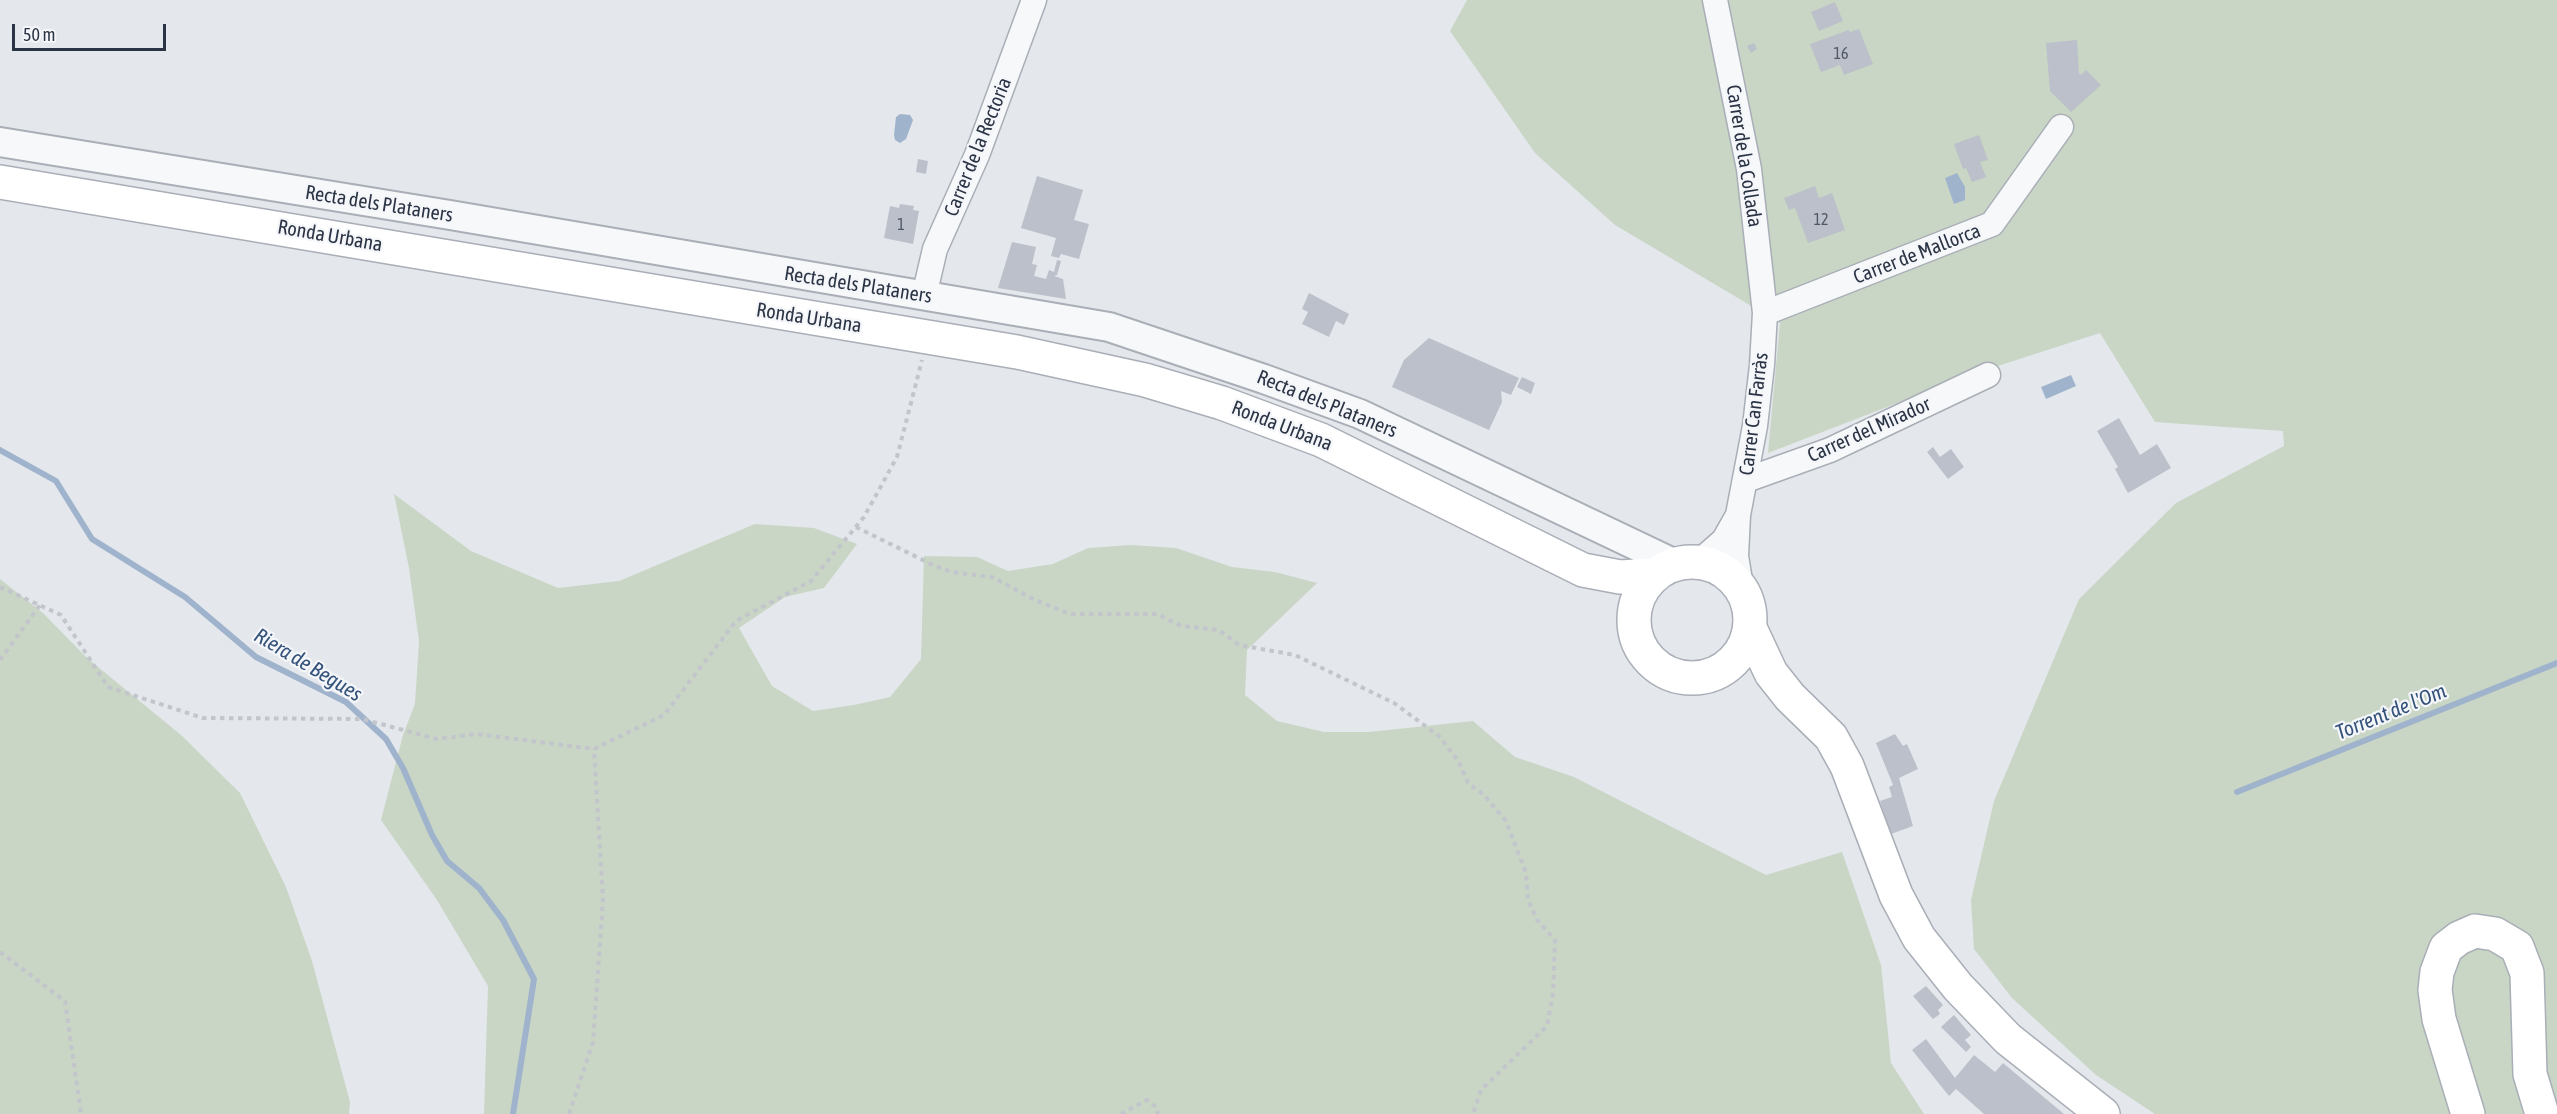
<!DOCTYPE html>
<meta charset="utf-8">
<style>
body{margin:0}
#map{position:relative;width:2557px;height:1114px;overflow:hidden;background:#e4e7ec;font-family:"Asap Condensed",sans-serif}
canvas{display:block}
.scale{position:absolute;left:12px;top:24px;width:154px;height:27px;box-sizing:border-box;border:3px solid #2b3445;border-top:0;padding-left:8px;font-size:18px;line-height:21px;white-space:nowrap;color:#2b3445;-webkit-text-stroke:4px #f4f6f9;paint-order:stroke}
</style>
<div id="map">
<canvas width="2557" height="1114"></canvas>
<div class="scale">50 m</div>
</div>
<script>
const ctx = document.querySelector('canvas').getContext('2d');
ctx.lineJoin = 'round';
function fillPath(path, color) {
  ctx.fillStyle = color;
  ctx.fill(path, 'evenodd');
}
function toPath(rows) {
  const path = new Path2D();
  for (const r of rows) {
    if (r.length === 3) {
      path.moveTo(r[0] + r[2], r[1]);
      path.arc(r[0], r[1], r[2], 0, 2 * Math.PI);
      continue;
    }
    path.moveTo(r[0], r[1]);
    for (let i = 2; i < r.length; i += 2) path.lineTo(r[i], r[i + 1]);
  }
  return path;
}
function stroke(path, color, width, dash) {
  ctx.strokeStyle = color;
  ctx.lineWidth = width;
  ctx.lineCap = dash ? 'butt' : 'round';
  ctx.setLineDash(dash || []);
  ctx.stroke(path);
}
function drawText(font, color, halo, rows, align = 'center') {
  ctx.font = font + ' "Asap Condensed",sans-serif';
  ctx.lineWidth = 4.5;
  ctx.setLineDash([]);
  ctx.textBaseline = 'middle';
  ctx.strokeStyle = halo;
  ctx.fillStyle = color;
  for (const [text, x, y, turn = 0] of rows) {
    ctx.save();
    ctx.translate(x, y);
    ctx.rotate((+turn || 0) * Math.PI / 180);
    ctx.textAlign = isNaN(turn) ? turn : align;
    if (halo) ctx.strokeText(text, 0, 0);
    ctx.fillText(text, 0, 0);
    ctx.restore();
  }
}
const green = toPath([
 [1467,0,2557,0,2557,1114,2155,1114,2096,1075,2012,998,1974,949,1971,900,1994,801,2079,599,2176,503,2284,446,2283,431,2155,422,2100,333,1970,375,1768,453,1780,323,1615,225,1535,153,1450,31],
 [394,494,471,551,558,588,619,581,755,524,814,528,857,544,824,588,785,597,739,628,772,686,813,711,854,705,890,697,921,659,924,556,977,557,1008,571,1053,564,1088,548,1130,545,1176,548,1232,567,1275,572,1317,583,1247,650,1245,695,1277,721,1324,732,1369,732,1473,721,1515,757,1574,777,1766,875,1842,852,1881,965,1891,1063,1924,1114,484,1114,488,986,437,900,381,820,403,735,415,704,419,641,409,568],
 [0,579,43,613,87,658,181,735,240,793,286,887,312,961,350,1102,349,1114,0,1114]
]);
const water = toPath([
 [900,114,910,115,913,120,906,139,900,143,895,140,894,135,896,117],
 [1957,173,1965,187,1965,200,1954,204,1945,178],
 [2071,375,2076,386,2046,399,2041,387]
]);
const stream = toPath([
 [0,450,56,481,92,539,185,597,256,657,346,702,386,739,403,768,432,835,447,861,479,888,503,920,534,979,513,1114],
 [2237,792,2557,663]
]);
const building = toPath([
 [1835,2,1843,21,1819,31,1811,12],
 [1859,29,1873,64,1844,75,1840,65,1821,72,1810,44,1849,30,1850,32],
 [2077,40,2079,73,2081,75,2086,70,2101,85,2071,112,2050,91,2046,43],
 [1754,43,1757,49,1751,53,1747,46],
 [1979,135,1988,160,1980,162,1986,177,1972,182,1966,168,1963,169,1954,144],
 [918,159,928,161,926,174,916,172],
 [1037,176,1083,190,1074,220,1089,224,1079,259,1061,254,1059,258,1051,256,1056,238,1021,228],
 [1815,186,1819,198,1832,193,1845,230,1808,243,1795,208,1789,210,1784,198],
 [900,204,914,206,913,210,919,211,913,244,884,238,890,206,899,208],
 [1012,242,1036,247,1032,264,1037,265,1034,276,1046,279,1049,270,1054,272,1057,260,1061,261,1057,275,1054,276,1063,279,1066,299,998,288],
 [1309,293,1349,314,1344,325,1336,321,1329,337,1302,324,1308,312,1302,309],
 [1429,338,1519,378,1511,395,1501,391,1502,402,1489,430,1392,387,1404,360],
 [1522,377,1535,383,1531,394,1517,387],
 [2119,418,2140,455,2157,444,2171,468,2128,493,2115,469,2118,467,2097,431],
 [1933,447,1940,457,1951,449,1964,467,1948,479,1927,452],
 [1895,734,1903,746,1907,744,1918,769,1899,778,1913,826,1891,834,1880,801,1892,797,1889,787,1893,785,1876,743],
 [1926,986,1943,1005,1938,1010,1940,1014,1933,1019,1913,996],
 [1954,1015,1971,1035,1965,1040,1971,1047,1966,1052,1941,1027],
 [1926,1039,1955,1078,1974,1055,1995,1072,2003,1063,2064,1114,1984,1114,1956,1089,1949,1096,1912,1050]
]);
const path = toPath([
 [856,527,931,564,951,572,992,577,1035,600,1070,614,1157,614,1181,626,1219,630,1239,645,1295,655,1394,703,1439,736,1459,762,1468,783,1484,795,1506,821,1526,873,1528,900,1537,920,1555,940,1553,993,1547,1026,1481,1090,1473,1114],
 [0,587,61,615,108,687,203,718,362,719,437,739,477,734,594,749,664,715,736,621,811,581,864,517,897,457,922,360],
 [0,660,40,605],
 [0,952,65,1001,81,1114],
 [569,1114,593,1042,603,900,594,749],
 [1121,1114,1147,1100,1156,1107,1158,1114]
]);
const minor = toPath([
 [1715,0,1749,169,1765,313,1762,365,1755,426,1738,515,1736,556,1741,587],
 [924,296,935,249,977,155,1034,0],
 [1765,313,1992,224,2061,127],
 [1746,480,1830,450,1988,375],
 [1699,562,1724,540,1737,517]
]);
const tertiary = toPath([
 [0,142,450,215,1109,327,1264,379,1360,414,1675,564]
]);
const secondary = toPath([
 [0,182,1017,352,1145,380,1222,403,1321,440,1583,570,1620,577,1655,575],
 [1692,620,58],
 [1750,628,1771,673,1790,697,1831,737,1847,766,1896,895,1919,938,1958,987,2008,1039,2103,1114],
 [2468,1114,2439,1019,2435,990,2437,972,2446,948,2459,938,2475,931,2495,934,2517,947,2527,973,2530,1074,2542,1114]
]);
const numberNames = [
 ["16",1841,54],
 ["12",1821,220],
 ["1",901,225]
];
const streetNames = [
 ["Carrer de la Rectoria",978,147,-68],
 ["Carrer de la Collada",1744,156,81],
 ["Recta dels Plataners",379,204,9],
 ["Ronda Urbana",330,236,10],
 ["Carrer de Mallorca",1917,254,-21],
 ["Recta dels Plataners",858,285,9],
 ["Ronda Urbana",809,318,9],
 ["Recta dels Plataners",1327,404,22],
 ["Carrer Can Farràs",1754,414,-83],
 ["Ronda Urbana",1282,426,21],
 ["Carrer del Mirador",1869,430,-24]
];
const waterNames = [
 ["Riera de Begues",308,665,31],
 ["Torrent de l'Om",2391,712,-22]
];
fillPath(green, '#c9d6c5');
fillPath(water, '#9fb4cc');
stroke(stream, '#9fb4cc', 6);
fillPath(building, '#bbc0ca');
stroke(minor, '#a9aeb7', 27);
stroke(tertiary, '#a9aeb7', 32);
stroke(secondary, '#a9aeb7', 36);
stroke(path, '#c2c5cb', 4, [4.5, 4.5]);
stroke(minor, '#f7f8fa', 24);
stroke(tertiary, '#f7f8fa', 28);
stroke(secondary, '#fff', 33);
drawText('16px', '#4f5766', null, numberNames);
drawText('20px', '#2b3445', '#f4f6f9', streetNames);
drawText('italic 21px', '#34527a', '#f4f6f9', waterNames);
</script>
